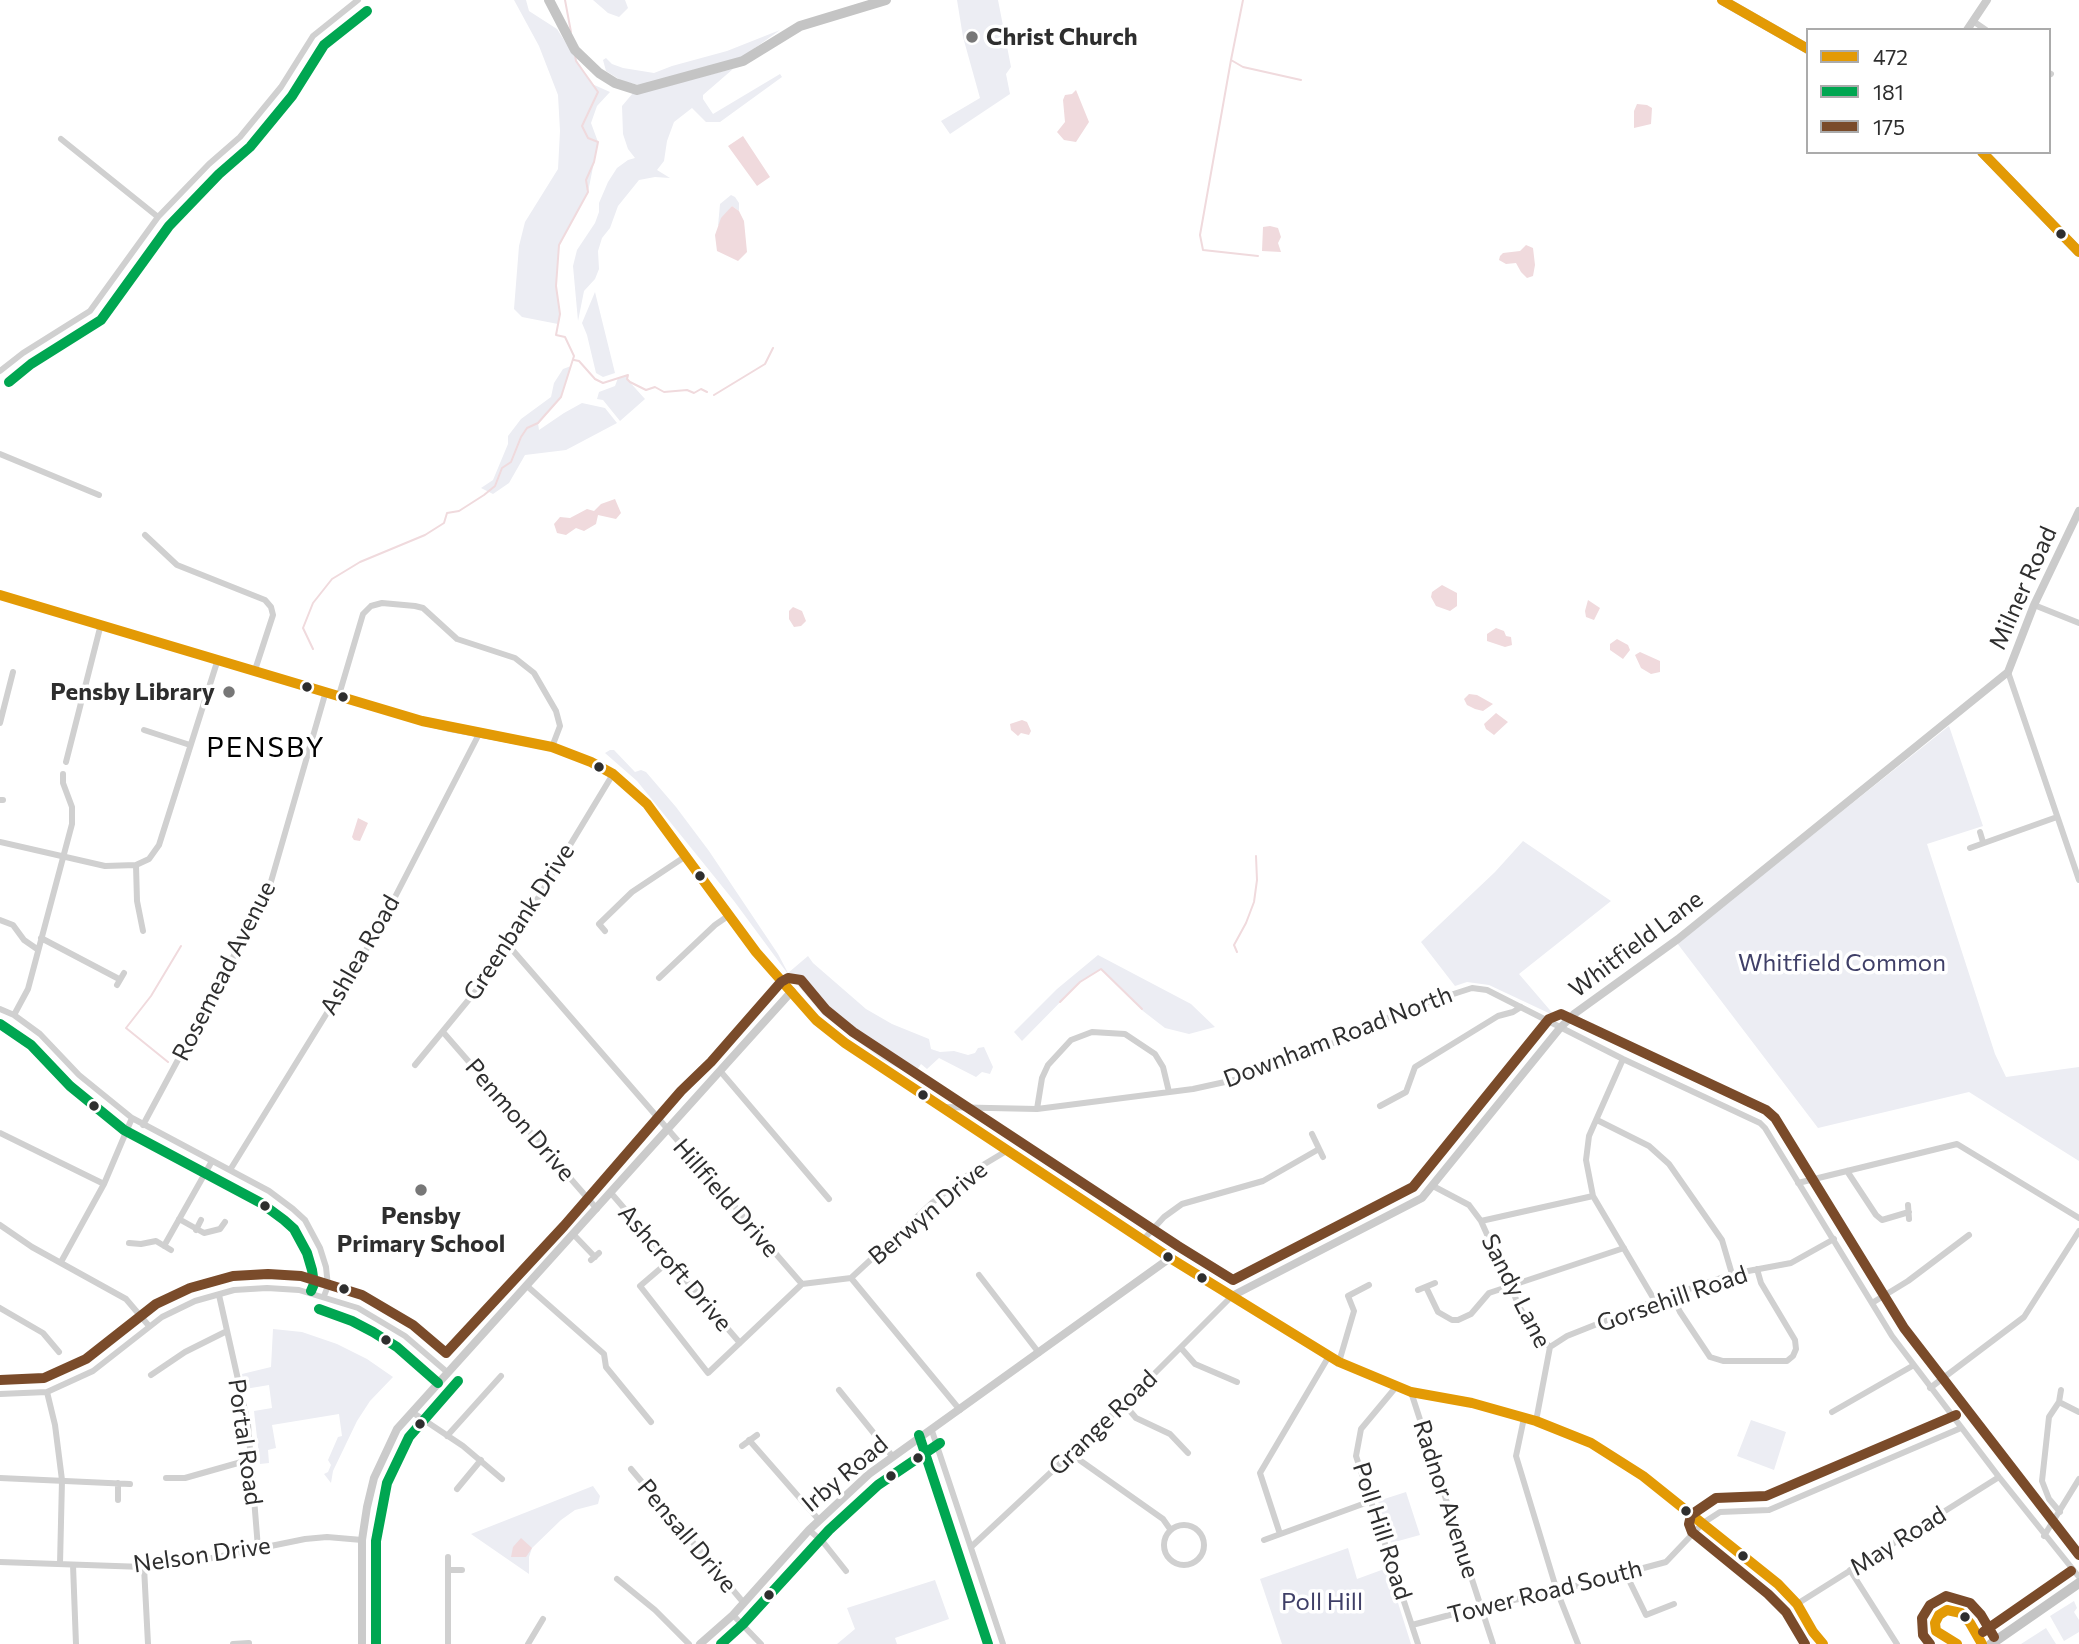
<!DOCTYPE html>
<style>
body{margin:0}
#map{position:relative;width:2079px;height:1644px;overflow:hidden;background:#fff;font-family:Commissioner,sans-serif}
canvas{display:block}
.legend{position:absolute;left:1806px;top:28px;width:245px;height:126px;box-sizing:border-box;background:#fff;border:2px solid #ababab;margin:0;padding:9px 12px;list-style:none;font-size:21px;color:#2e2e2e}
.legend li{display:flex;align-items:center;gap:14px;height:35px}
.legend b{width:35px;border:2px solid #ababab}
</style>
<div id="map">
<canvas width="2079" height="1644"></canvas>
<ul class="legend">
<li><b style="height:9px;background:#e39a05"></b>472</li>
<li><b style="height:9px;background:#00a651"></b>181</li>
<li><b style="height:9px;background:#7a4b2a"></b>175</li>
</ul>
</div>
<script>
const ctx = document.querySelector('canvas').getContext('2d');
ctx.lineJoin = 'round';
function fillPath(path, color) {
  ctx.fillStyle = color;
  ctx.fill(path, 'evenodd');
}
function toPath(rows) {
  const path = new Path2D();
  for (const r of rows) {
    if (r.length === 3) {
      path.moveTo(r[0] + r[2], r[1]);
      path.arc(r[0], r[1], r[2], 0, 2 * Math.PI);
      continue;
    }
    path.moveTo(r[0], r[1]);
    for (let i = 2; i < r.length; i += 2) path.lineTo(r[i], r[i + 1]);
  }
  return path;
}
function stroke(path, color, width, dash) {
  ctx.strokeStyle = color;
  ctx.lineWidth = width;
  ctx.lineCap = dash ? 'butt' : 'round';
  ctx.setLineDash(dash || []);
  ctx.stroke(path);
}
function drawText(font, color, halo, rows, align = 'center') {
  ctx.font = font + ' Commissioner,sans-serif';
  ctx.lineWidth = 7;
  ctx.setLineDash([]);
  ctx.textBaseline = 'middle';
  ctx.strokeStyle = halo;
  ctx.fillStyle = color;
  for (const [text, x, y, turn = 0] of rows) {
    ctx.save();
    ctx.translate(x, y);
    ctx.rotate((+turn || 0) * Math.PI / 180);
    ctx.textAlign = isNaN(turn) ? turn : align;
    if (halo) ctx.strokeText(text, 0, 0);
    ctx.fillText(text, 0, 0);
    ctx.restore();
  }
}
const green = toPath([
 [514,0,526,0,529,11,557,29,592,84,610,92,597,106,591,123,598,142,588,192,559,245,556,286,560,314,558,324,522,317,514,309,519,246,525,222,558,169,560,131,558,95,539,46],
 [593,0,625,0,628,8,619,17,608,13],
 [957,0,998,0,1011,67,1006,74,1010,94,950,134,941,121,980,98,963,37],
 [780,30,741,58,639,85,622,81,606,71,603,60,606,58,612,64,623,68,654,73,672,66,727,51],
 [733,69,703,95,703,99,713,114,780,74,782,77,720,122,706,122,692,108,674,122,667,141,664,161,657,170,670,178,655,177,639,180,618,206,610,228,602,238,598,251,599,269,595,279,584,291,578,321,573,266,577,250,595,223,599,212,599,203,608,182,617,168,628,160,635,158,628,149,623,134,622,106,633,93],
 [731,195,735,197,739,203,739,211,732,206,718,226,720,204],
 [595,292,615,373,603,377,596,373,587,335,582,323],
 [571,366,561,397,538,423,539,430,564,413,582,403,605,408,617,423,566,450,525,455,509,483,493,494,481,488,493,480,508,444,508,436,521,419,551,397,554,383,563,369],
 [628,375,627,379,645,399,620,421,603,400,597,399,599,392,615,386,618,378],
 [1949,726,1983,826,1927,844,1995,1054,2006,1077,2079,1067,2079,1161,1969,1092,1818,1128,1677,943],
 [610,750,614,750,635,772,641,770,646,772,676,807,709,851,778,954,788,973,808,956,813,963,866,1009,892,1024,929,1039,931,1049,940,1052,954,1051,968,1055,975,1053,978,1048,984,1047,993,1067,990,1074,982,1072,976,1077,939,1058,927,1069,921,1064,913,1076,883,1060,823,1015,788,974,734,901,637,781,605,753],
 [1523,841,1611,901,1519,974,1555,1016,1489,985,1467,982,1455,986,1421,942,1495,872],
 [1098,955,1191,1004,1215,1027,1189,1034,1165,1028,1143,1011,1101,969,1080,982,1022,1041,1014,1032,1057,989],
 [273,1329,302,1332,337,1344,367,1359,393,1377,370,1401,357,1421,333,1471,331,1483,324,1474,328,1472,331,1465,328,1460,338,1437,342,1436,339,1414,272,1425,276,1448,268,1450,269,1463,260,1464,254,1411,272,1408,269,1385,245,1389,242,1374,271,1367],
 [1751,1420,1786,1432,1774,1470,1737,1456],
 [593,1486,600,1496,598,1504,575,1510,561,1520,532,1548,529,1557,529,1574,471,1534],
 [1406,1492,1420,1535,1391,1543,1378,1501],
 [1348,1548,1357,1579,1387,1568,1411,1644,1282,1644,1260,1579],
 [935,1580,949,1619,895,1638,897,1644,837,1644,855,1629,847,1608],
 [2074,1601,2077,1608,2074,1612,2079,1620,2079,1632,2064,1641,2050,1616],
 [2046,1628,2056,1644,2021,1644]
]);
const water = toPath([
 [1076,90,1089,122,1076,142,1064,140,1057,132,1065,122,1063,100,1065,95,1072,94],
 [1637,104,1647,105,1652,108,1651,124,1634,128,1634,111],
 [743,136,770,177,757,186,728,146],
 [732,206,739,211,744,221,747,252,738,261,717,251,715,235,721,218],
 [1270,226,1278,228,1281,237,1278,243,1281,252,1262,251,1263,227],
 [1526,245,1533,248,1535,265,1533,276,1527,278,1521,272,1516,263,1506,264,1499,260,1500,256,1503,253,1520,251],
 [615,499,621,513,616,519,598,515,596,524,584,531,576,528,566,535,557,533,554,524,560,517,570,518,587,509,594,511,601,504],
 [1442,585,1457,593,1457,606,1450,611,1436,606,1431,597,1432,592],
 [1588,600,1600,608,1594,620,1586,617,1585,611],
 [793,607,802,611,806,621,801,626,794,627,789,619,789,611],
 [1496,628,1504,631,1506,636,1511,637,1512,645,1505,647,1487,641,1487,634],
 [1617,639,1628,645,1630,650,1623,659,1610,650,1610,644],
 [1640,652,1660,661,1660,672,1651,674,1641,668,1635,655],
 [1469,694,1477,695,1493,704,1483,711,1475,709,1467,705,1464,699],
 [1496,713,1508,722,1494,735,1486,729,1484,724],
 [1022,720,1027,722,1031,731,1029,735,1021,733,1018,736,1011,730,1010,724],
 [358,818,368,823,360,841,354,840,352,837],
 [521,1538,532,1548,526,1557,511,1557,513,1547]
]);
const stream = toPath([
 [565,0,571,32],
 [1243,0,1231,60,1243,67,1301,80],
 [1231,60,1200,235,1203,250,1258,256],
 [574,360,579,361,595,379,603,383,628,375,627,379,630,382,646,390,655,387,664,392,687,390,694,393,701,389,707,392],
 [714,395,765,364,773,348],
 [313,649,303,628,313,603,332,579,360,562,425,535,444,523,447,513,459,511,484,495,495,486,502,468,511,462,521,437,527,428,538,423,561,397,574,356,565,337,556,335,560,314,556,286,559,245,588,192,586,180,594,162,598,142,588,138,582,126,598,92,576,61,575,55],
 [1237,952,1234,945,1246,923,1254,902,1257,880,1256,856],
 [1060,1002,1080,982,1101,969,1142,1009],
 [168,1062,126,1028,151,996,181,946]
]);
const street = toPath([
 [1973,21,1986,30],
 [2049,73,2051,74],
 [61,139,158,217],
 [0,371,23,353,90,311,158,217,209,164,240,137,281,87,313,36,358,0],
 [0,454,99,495],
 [145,535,177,565,265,600,271,607,273,615,255,670],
 [2034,605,2079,623],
 [2008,672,2079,880],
 [339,695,363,614,371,606,382,603,415,606,423,608,457,639,515,658,534,673,556,711,560,726,552,747],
 [0,723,13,672],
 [144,730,190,745],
 [66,762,101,624],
 [0,800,3,800],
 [1980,832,1983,842],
 [0,842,105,866,136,865,149,859,159,845,218,659],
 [1970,848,2057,817],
 [136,865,137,901,143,931],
 [0,920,13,925,24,940,37,949],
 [605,931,599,924,632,892,686,856],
 [41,938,119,979],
 [509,946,802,1284],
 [659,978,715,925,728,916],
 [117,985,124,973],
 [0,1009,14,1015,40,1034,79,1075,132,1118,269,1191,293,1209,305,1220,320,1248,326,1267,328,1286,324,1296],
 [14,1015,28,989,72,824,72,807,63,783,63,774],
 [443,1032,597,1209],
 [1623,1059,1589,1136,1586,1160,1593,1196,1655,1301],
 [415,1065,489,975,509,946,613,774],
 [721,1072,829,1199],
 [1380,1106,1406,1092,1415,1067,1498,1016,1513,1012,1521,1007],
 [943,1107,1037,1109,1193,1089,1234,1080,1313,1052,1390,1017,1435,1000,1472,988,1487,990,1623,1059,1760,1123,1765,1128,1892,1336,1999,1477,2079,1577],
 [1037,1109,1042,1078,1048,1065,1071,1040,1092,1032,1125,1034,1155,1054,1163,1067,1169,1092],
 [1597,1120,1649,1146,1669,1164,1722,1240,1732,1274],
 [143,1125,268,892,326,691],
 [0,1133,104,1184],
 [1312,1134,1323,1157],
 [230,1170,377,932,479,734],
 [1847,1171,1876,1215,1882,1220,1909,1212],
 [1798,1183,1957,1144,2079,1218],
 [1433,1186,1469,1205,1481,1221,1520,1308,1535,1333,1550,1347,1536,1421],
 [611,1193,740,1343],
 [1908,1205,1909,1219],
 [179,1219,204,1233,220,1229,225,1222],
 [1481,1221,1593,1196],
 [0,1225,32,1247,126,1299,149,1326],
 [196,1230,201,1220],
 [574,1235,595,1257],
 [1143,1240,1164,1217,1182,1204,1263,1181,1319,1149],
 [129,1243,141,1244,156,1241,171,1250],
 [164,1246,212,1161],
 [591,1260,599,1253],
 [61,1262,104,1184,132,1118],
 [668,1262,640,1286,708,1373,802,1284],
 [979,1275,1039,1353],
 [851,1278,933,1202,973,1171,1008,1150],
 [851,1278,960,1410],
 [802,1284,851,1278],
 [527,1286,604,1354,606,1367,651,1422],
 [1426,1287,1438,1312,1452,1320,1458,1320,1471,1314,1489,1293,1624,1248],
 [1418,1290,1435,1283],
 [219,1295,248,1424,258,1548],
 [1673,1297,1680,1312,1710,1357,1723,1361,1787,1361,1793,1356,1796,1349,1795,1340,1761,1283,1757,1269],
 [1872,1303,1908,1281,1969,1235],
 [0,1308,43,1333,59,1352],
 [1550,1347,1567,1336,1655,1301,1732,1274,1791,1263,1834,1239],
 [1181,1348,1195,1364,1237,1382],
 [1339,1362,1354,1311,1348,1296,1369,1285],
 [151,1375,185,1352,227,1331],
 [1396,1387,1361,1429,1356,1456,1418,1644],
 [1930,1388,2024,1317,2079,1231],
 [839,1390,893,1457],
 [2061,1390,2059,1402,2079,1412],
 [47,1392,55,1425,62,1480,60,1564],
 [1411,1392,1493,1644],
 [0,1394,47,1392,93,1371,162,1317,195,1301,234,1290,267,1288,299,1290,358,1308,405,1336,447,1372],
 [2059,1402,2049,1417,2042,1481,2049,1499,2060,1512],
 [1124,1404,1136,1418,1170,1434,1188,1453],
 [412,1412,463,1446,502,1479],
 [1832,1412,1914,1365],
 [1524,1418,1516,1456,1557,1591,1578,1644],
 [932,1431,1003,1644],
 [447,1436,501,1376],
 [749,1440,819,1520],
 [742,1446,757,1435],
 [1071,1454,1163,1519,1170,1529],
 [631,1469,743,1602],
 [0,1478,130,1484],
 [166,1478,185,1478,252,1459],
 [118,1483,118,1500],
 [457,1489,481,1460],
 [1184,1545,20],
 [809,1530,823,1542,846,1571],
 [1280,1534,1260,1473,1329,1356],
 [2044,1536,2079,1479],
 [1264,1540,1371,1501],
 [971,1547,1124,1404,1232,1296],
 [448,1557,448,1644],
 [0,1562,144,1567,202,1560,305,1539,327,1537,362,1540],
 [73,1565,76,1644],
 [144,1567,148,1644],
 [448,1570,462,1570],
 [1850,1570,1897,1644],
 [1626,1574,1646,1615,1674,1604],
 [617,1579,655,1610,689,1644],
 [1797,1604,1999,1477],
 [733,1615,761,1644],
 [1412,1625,1480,1607,1557,1591,1666,1562,1703,1523,1720,1512,1769,1510,1961,1428],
 [233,1644,249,1643],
 [528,1644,543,1619]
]);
const secondary = toPath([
 [1967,30,1987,0],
 [0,595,422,721,450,728,552,747,591,762,613,774,647,804,756,952,816,1020,845,1043,1170,1258,1339,1362,1411,1392,1472,1403,1536,1421,1591,1443,1643,1476,1778,1584,1797,1604,1813,1632,1823,1644],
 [1232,1296,1422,1198,1560,1028,1574,1014,1678,939,2008,672,2034,605,2079,511],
 [362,1644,362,1540,367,1507,374,1478,397,1429,792,991],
 [700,1644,733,1615,809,1530,869,1474,1170,1258]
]);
const primary = toPath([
 [549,0,575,50,599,73,615,83,637,90,743,61,800,26,886,0],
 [1722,0,1808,49],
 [1982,152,2079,252],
 [1991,1644,2079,1583]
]);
const bus1 = toPath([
 [1722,0,1808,49],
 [1982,152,2079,252],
 [0,595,422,721,552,747,591,762,613,774,647,804,756,952,816,1020,845,1043,1170,1258,1339,1362,1411,1392,1472,1403,1536,1421,1591,1443,1643,1476,1778,1584,1797,1604,1813,1632,1823,1644],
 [1957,1644,1936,1631,1935,1623,1939,1615,1947,1610,1961,1613,1970,1623,1982,1644]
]);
const bus2 = toPath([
 [9,382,31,364,101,320,169,226,219,174,250,147,292,96,324,45,367,11],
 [0,1024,31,1045,70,1086,124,1130,261,1203,284,1220,294,1229,307,1253,312,1270,314,1284,311,1291],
 [319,1309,352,1321,373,1332,397,1347,438,1383],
 [919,1435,988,1644],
 [376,1644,376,1541,387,1483,409,1437,458,1381],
 [721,1644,743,1624,829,1530,878,1485,940,1443]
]);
const bus3 = toPath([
 [0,1380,44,1378,86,1359,156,1304,190,1288,233,1276,268,1274,301,1276,362,1295,413,1325,446,1353,564,1226,681,1091,711,1062,781,982,788,978,801,980,826,1010,853,1032,1178,1246,1233,1280,1413,1187,1549,1019,1561,1014,1766,1110,1775,1118,1904,1328,2079,1555],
 [1983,1632,2071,1571],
 [1805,1644,1786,1612,1768,1594,1692,1532,1689,1524,1691,1515,1716,1498,1766,1496,1956,1415],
 [1930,1644,1923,1635,1922,1618,1930,1605,1946,1596,1970,1603,1981,1615,1994,1637]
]);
const markers = [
 [972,37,7,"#777"],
 [2061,234,6,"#2e2e2e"],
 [307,687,6,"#2e2e2e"],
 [229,692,7,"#777"],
 [343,697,6,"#2e2e2e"],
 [599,767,6,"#2e2e2e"],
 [700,876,6,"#2e2e2e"],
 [923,1095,6,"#2e2e2e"],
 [94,1106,6,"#2e2e2e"],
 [421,1190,7,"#777"],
 [265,1206,6,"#2e2e2e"],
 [1168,1257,6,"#2e2e2e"],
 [1202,1278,6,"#2e2e2e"],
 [344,1289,6,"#2e2e2e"],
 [386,1340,6,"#2e2e2e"],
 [420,1424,6,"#2e2e2e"],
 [918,1458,6,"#2e2e2e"],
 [891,1476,6,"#2e2e2e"],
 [1686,1511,6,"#2e2e2e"],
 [1743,1556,6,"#2e2e2e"],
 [769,1595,6,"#2e2e2e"],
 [1965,1617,6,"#2e2e2e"]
];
const poiNames = [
 ["Christ Church",986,37],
 ["Pensby Library",215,692,"right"],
 ["Pensby",421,1216,"center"],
 ["Primary School",421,1244,"center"]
];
const streetNames = [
 ["Milner Road",2023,588,-66],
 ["Greenbank Drive",519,922,-57],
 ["Whitfield Lane",1636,944,-37],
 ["Ashlea Road",360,955,-60],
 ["Rosemead Avenue",224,971,-63],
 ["Downham Road North",1338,1037,-21],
 ["Penmon Drive",520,1120,49],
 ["Hillfield Drive",726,1198,49],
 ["Berwyn Drive",928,1213,-40],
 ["Ashcroft Drive",675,1268,49],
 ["Sandy Lane",1516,1291,63],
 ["Gorsehill Road",1672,1299,-19],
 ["Grange Road",1103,1423,-44],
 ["Portal Road",245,1442,82],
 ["Irby Road",845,1474,-40],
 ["Radnor Avenue",1446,1499,72],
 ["Poll Hill Road",1382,1531,72],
 ["Pensall Drive",687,1536,50],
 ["May Road",1898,1541,-32],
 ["Nelson Drive",202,1555,-8],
 ["Tower Road South",1545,1592,-14]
];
const parkNames = [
 ["Whitfield Common",1842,963],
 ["Poll Hill",1322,1602]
];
const quarterNames = [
 ["PENSBY",266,748]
];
fillPath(green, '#ecedf3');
fillPath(water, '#f0dadd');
stroke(stream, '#f0dadd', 2);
stroke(street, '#d0d0d0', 6);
stroke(secondary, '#cbcbcb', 8);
stroke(primary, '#c4c4c4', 10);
stroke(bus1, '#e39a05', 10);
stroke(bus2, '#00a651', 10);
stroke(bus3, '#7a4b2a', 10);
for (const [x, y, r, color] of markers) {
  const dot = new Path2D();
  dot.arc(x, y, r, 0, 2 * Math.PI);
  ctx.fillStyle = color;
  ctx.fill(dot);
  stroke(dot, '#fff', 2.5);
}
drawText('bold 24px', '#2e2e2e', '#fff', poiNames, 'left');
drawText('24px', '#2e2e2e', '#fff', streetNames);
drawText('24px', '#3f3f67', '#fff', parkNames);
ctx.letterSpacing = '2px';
drawText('28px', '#000', '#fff', quarterNames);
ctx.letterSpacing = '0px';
</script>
